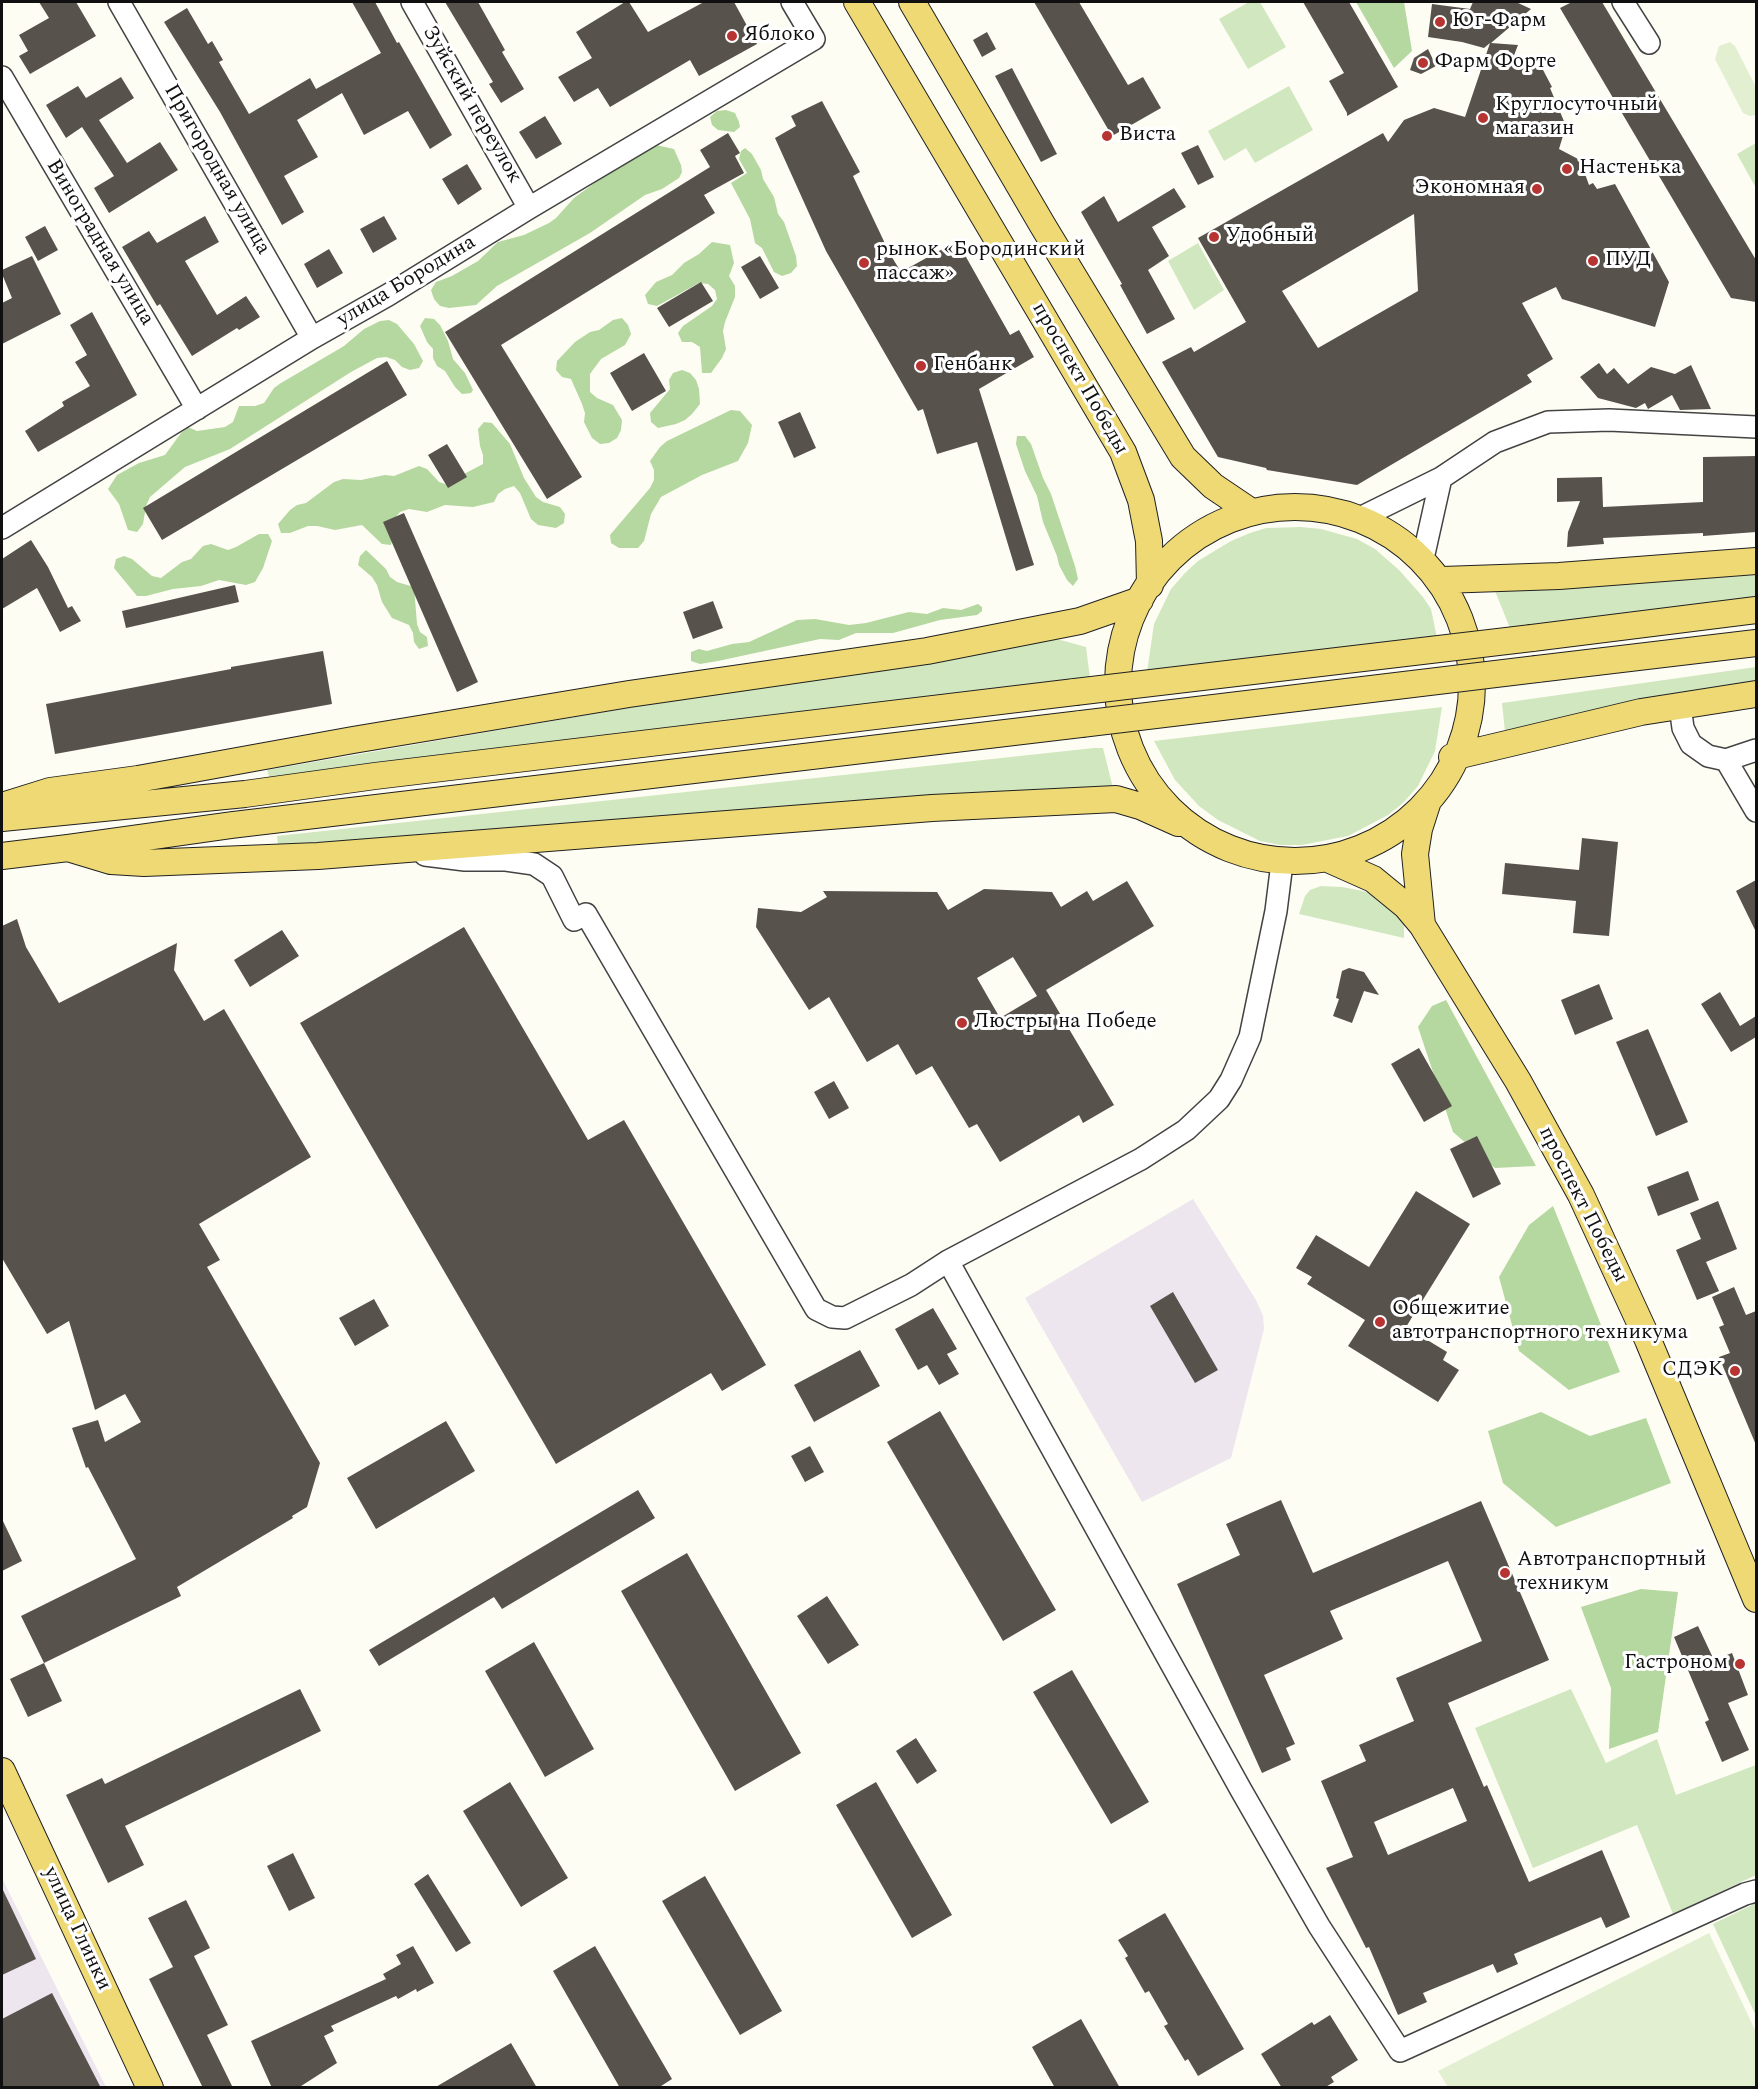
<!DOCTYPE html>
<meta charset="utf-8">
<style>
body{margin:0}
#map{position:relative;width:1758px;height:2089px;overflow:hidden;background:#fefdf4;font-family:Spectral,serif}
canvas{display:block}
.frame{position:absolute;inset:0;border:3px solid #101010;pointer-events:none}
</style>
<div id="map">
<canvas width="1758" height="2089"></canvas>
<div class="frame"></div>
</div>
<script>
const ctx = document.querySelector('canvas').getContext('2d');
ctx.lineJoin = 'round';
function fillPath(path, color) {
  ctx.fillStyle = color;
  ctx.fill(path, 'evenodd');
}
function toPath(rows) {
  const path = new Path2D();
  for (const r of rows) {
    if (r.length === 3) {
      path.moveTo(r[0] + r[2], r[1]);
      path.arc(r[0], r[1], r[2], 0, 2 * Math.PI);
      continue;
    }
    path.moveTo(r[0], r[1]);
    for (let i = 2; i < r.length; i += 2) path.lineTo(r[i], r[i + 1]);
  }
  return path;
}
function stroke(path, color, width, dash) {
  ctx.strokeStyle = color;
  ctx.lineWidth = width;
  ctx.lineCap = dash ? 'butt' : 'round';
  ctx.setLineDash(dash || []);
  ctx.stroke(path);
}
function drawText(font, color, halo, rows, align = 'center') {
  ctx.font = font + ' Spectral,serif';
  ctx.lineWidth = 6;
  ctx.setLineDash([]);
  ctx.textBaseline = 'middle';
  ctx.strokeStyle = halo;
  ctx.fillStyle = color;
  for (const [text, x, y, turn = 0] of rows) {
    ctx.save();
    ctx.translate(x, y);
    ctx.rotate((+turn || 0) * Math.PI / 180);
    ctx.textAlign = isNaN(turn) ? turn : align;
    if (halo) ctx.strokeText(text, 0, 0);
    ctx.fillText(text, 0, 0);
    ctx.restore();
  }
}
const industrial = toPath([
 [1193,1199,1256,1300,1263,1316,1264,1329,1231,1458,1142,1502,1025,1298],
 [2,1878,106,2087,2,2087]
]);
const green = toPath([
 [1249,2,1260,2,1286,47,1248,69,1219,19],
 [1289,86,1313,130,1255,163,1246,148,1224,161,1208,131],
 [1756,143,1756,188,1737,154],
 [1198,243,1224,290,1194,310,1168,261],
 [1301,527,1321,529,1357,539,1375,549,1399,570,1423,597,1431,609,1437,638,1147,672,1154,624,1171,589,1185,573,1198,561,1231,541,1250,533,1266,528],
 [1756,575,1756,600,1510,628,1495,591],
 [1046,636,1086,647,1090,678,270,780,267,770],
 [1756,667,1756,687,1505,732,1502,703],
 [1442,707,1435,751,1418,786,1403,803,1388,815,1348,836,1302,845,1280,845,1260,841,1218,820,1199,806,1175,780,1154,741],
 [1094,748,1103,748,1113,788,278,845,277,836],
 [1321,886,1342,887,1363,891,1390,901,1404,916,1404,938,1299,914,1305,896,1310,890],
 [1571,1689,1606,1763,1657,1739,1676,1795,1756,1765,1756,1875,1673,1914,1637,1825,1533,1868,1475,1728],
 [1756,1903,1756,2016,1713,1924]
]);
const forest = toPath([
 [1356,2,1404,2,1412,51,1394,68],
 [726,110,735,113,739,122,740,127,734,132,718,130,712,125,710,117,717,111],
 [656,145,674,149,681,165,682,172,679,178,662,189,645,195,590,233,497,286,476,305,449,308,440,306,434,299,431,290,436,282,452,276,478,261,498,242,524,235,549,223,556,218,574,198,596,182,626,163,639,151,647,147],
 [745,148,752,154,761,170,763,179,774,197,778,214,784,222,796,256,797,266,791,273,782,276,774,272,762,248,755,243,750,219,731,183,747,173,739,159,741,151],
 [712,242,730,245,734,263,729,276,735,286,735,297,725,322,723,331,726,349,722,358,711,373,702,373,700,347,692,342,682,342,678,333,683,326,712,306,717,299,715,290,708,284,699,283,657,306,648,304,645,295,656,282,672,275,684,263,699,254],
 [425,318,434,319,440,325,448,341,453,359,465,373,473,390,471,393,462,394,455,387,445,371,437,366,433,358,433,349,427,342,420,326],
 [622,318,628,325,631,334,625,345,601,359,590,374,590,392,597,398,613,405,622,420,621,430,617,438,609,443,600,444,592,438,584,422,585,413,582,404,571,379,562,377,556,370,557,361,575,342,590,332,599,330,613,320],
 [389,320,397,324,414,344,423,361,419,368,410,370,402,367,395,360,386,357,377,358,351,372,230,449,185,467,150,497,146,506,143,524,137,532,128,530,119,504,108,489,117,475,139,463,165,455,181,433,188,427,197,431,225,427,233,422,239,406,255,406,264,403,274,388,281,383,344,346,364,329,380,321],
 [682,370,690,373,696,380,699,389,700,404,692,414,685,420,676,424,658,428,651,422,650,413,670,389,669,380,673,373],
 [731,410,740,411,752,425,748,443,738,461,702,475,661,497,651,514,644,541,638,548,619,548,611,543,610,535,650,488,654,480,654,470,650,461,660,447,667,441],
 [484,422,492,423,510,444,524,478,536,497,543,502,560,507,565,514,564,523,556,528,538,525,531,519,520,493,514,486,505,489,498,494,494,502,473,507,445,505,427,512,409,509,400,512,394,519,393,536,391,545,382,544,362,525,335,530,317,526,308,526,290,533,281,533,278,524,290,510,297,505,306,503,334,482,343,479,361,480,385,475,394,476,419,466,427,469,439,482,451,486,458,481,464,474,483,464,483,455,480,446,478,429],
 [1017,436,1025,436,1031,444,1043,478,1051,494,1075,566,1078,579,1073,586,1067,580,1059,565,1057,556,1043,522,1037,496,1025,471,1016,444],
 [259,534,268,534,272,541,263,568,255,582,246,585,219,580,201,586,173,589,146,596,137,596,114,568,116,559,124,556,132,559,152,576,161,578,182,562,191,559,203,546,211,544,228,550,236,547],
 [366,550,386,569,390,577,397,582,414,587,417,624,420,632,427,637,428,646,419,649,414,642,413,633,409,625,392,618,382,602,377,585,372,577,358,565,360,556],
 [978,604,982,607,982,611,977,615,940,620,893,633,856,633,839,640,820,639,718,661,700,664,691,661,691,652,699,649,707,651,732,644,749,642,797,620,815,619,849,625,866,623,909,612,927,614,943,608,961,610],
 [1446,1000,1536,1166,1495,1168,1453,1132,1418,1027,1432,1006],
 [1553,1206,1620,1372,1569,1390,1519,1351,1499,1277,1529,1225],
 [1541,1412,1590,1436,1646,1418,1671,1483,1556,1527,1503,1483,1488,1431],
 [1641,1589,1678,1592,1658,1732,1609,1749,1611,1688,1581,1607]
]);
const pitch = toPath([
 [1730,42,1735,46,1756,87,1756,115,1750,116,1743,113,1715,59,1719,46],
 [1709,1933,1756,2032,1756,2087,1448,2087,1438,2071]
]);
const building = toPath([
 [39,2,76,2,96,36,30,74,19,56,28,51,19,35,49,18],
 [352,2,375,2,397,43,399,42,452,135,430,149,408,111,364,135,342,93,297,120,318,157,284,176,304,212,282,225,220,112,164,22,187,8,208,44,212,41,223,60,219,62,249,114,310,78,316,89,381,53],
 [445,2,478,2,505,50,502,52,524,89,501,103,489,84,493,82],
 [625,2,629,2,648,32,704,2,734,2,757,44,699,76,690,60,610,107,598,88,574,102,558,77,592,58,576,32],
 [1034,2,1079,2,1128,85,1143,77,1161,108,1112,136],
 [1303,2,1349,2,1398,87,1347,116,1347,113,1329,81,1344,73],
 [1473,2,1516,2,1531,9,1491,43,1518,45,1513,58,1542,68,1552,87,1550,88,1566,126,1559,149,1580,160,1589,185,1593,183,1597,189,1615,184,1669,282,1655,327,1562,299,1556,287,1522,303,1553,359,1527,375,1532,382,1357,485,1267,470,1266,468,1218,457,1162,362,1191,347,1194,352,1246,322,1198,238,1383,133,1388,142,1404,120,1434,108,1465,117,1490,43,1484,48,1462,42,1428,37,1432,4,1470,9],
 [1414,214,1418,291,1318,348,1282,291],
 [1572,2,1602,2,1756,260,1756,302,1731,298,1560,8],
 [987,32,996,49,982,57,973,40],
 [1428,49,1436,66,1421,74,1410,70,1414,58],
 [1012,68,1057,154,1041,162,995,76],
 [121,77,134,98,99,120,127,163,160,142,178,170,109,213,94,188,114,176,82,127,66,138,46,105,78,86,86,98],
 [822,101,860,172,853,176,890,254,901,272,957,241,1010,335,1019,330,1034,357,979,389,1034,565,1016,571,977,442,937,454,923,409,918,411,826,251,775,138,796,126,791,116],
 [545,116,562,144,536,159,519,132],
 [728,133,740,153,735,156,744,173,704,195,715,213,501,345,582,477,547,499,445,332,710,167,700,150],
 [1198,145,1214,177,1198,185,1181,153],
 [467,164,482,189,458,205,442,179],
 [1174,188,1186,207,1152,227,1169,256,1148,270,1175,319,1147,334,1120,285,1122,284,1081,212,1104,196,1118,222],
 [205,216,219,242,185,261,217,315,246,296,260,317,239,330,237,328,192,356,160,304,157,306,122,247,149,231,157,243],
 [384,216,397,239,373,253,360,229],
 [45,226,58,250,38,261,25,237],
 [329,249,343,273,317,288,304,264],
 [32,256,61,314,2,344,2,303,12,298,2,274,2,270],
 [760,256,779,288,760,299,741,267],
 [701,282,713,301,669,327,657,308],
 [92,312,137,395,38,452,25,431,64,406,62,402,90,386,75,362,87,355,70,325],
 [644,353,666,391,632,411,610,373],
 [387,361,407,395,162,540,143,508],
 [1599,363,1607,374,1614,368,1628,384,1651,367,1675,374,1691,365,1711,409,1680,410,1672,395,1648,409,1645,403,1636,408,1598,398,1580,377],
 [800,412,816,448,794,458,778,422],
 [447,444,467,477,448,488,428,455],
 [1756,456,1756,532,1703,536,1703,533,1603,538,1604,544,1567,547,1568,532,1580,501,1557,502,1557,478,1602,477,1603,507,1703,502,1703,457],
 [404,513,478,682,457,692,383,522],
 [31,540,48,567,68,608,72,606,81,621,60,632,37,588,2,609,2,559],
 [235,585,239,602,126,628,122,611],
 [713,601,723,628,693,639,683,612],
 [323,651,332,704,55,754,46,704,231,669,231,667],
 [1582,838,1618,842,1609,936,1573,933,1576,901,1502,894,1505,863,1579,870],
 [1756,880,1756,932,1736,891],
 [1127,881,1154,926,1046,990,1114,1105,1083,1123,1079,1115,1000,1162,977,1124,969,1128,932,1066,916,1075,898,1044,867,1062,829,997,809,1010,756,927,758,908,801,912,827,897,823,891,937,892,948,910,984,889,1052,892,1061,907,1087,891,1093,901],
 [1013,957,1037,996,1000,1018,977,978],
 [17,919,26,947,59,1003,177,943,174,970,204,1021,224,1009,311,1157,199,1224,220,1260,207,1267,320,1463,307,1507,292,1516,293,1518,177,1587,181,1596,44,1663,21,1616,136,1559,88,1467,86,1468,72,1428,98,1420,105,1442,141,1422,125,1394,95,1410,69,1321,47,1334,2,1258,2,926],
 [464,927,588,1140,624,1120,766,1365,722,1391,711,1373,556,1464,300,1023],
 [282,930,299,956,250,987,234,960],
 [1349,968,1364,972,1379,995,1364,991,1352,1023,1333,1016,1339,999,1336,998,1342,971],
 [1599,984,1613,1019,1575,1035,1561,1000],
 [1720,992,1740,1026,1756,1016,1756,1037,1731,1052,1701,1004],
 [1648,1029,1688,1122,1656,1136,1616,1042],
 [1419,1048,1452,1106,1424,1122,1391,1064],
 [834,1081,849,1108,829,1119,814,1092],
 [1477,1136,1501,1184,1473,1198,1450,1149],
 [1688,1171,1699,1200,1658,1216,1647,1187],
 [1416,1191,1470,1224,1406,1327,1447,1352,1443,1360,1459,1370,1438,1402,1348,1346,1365,1320,1307,1284,1312,1277,1296,1268,1316,1235,1369,1267],
 [1718,1201,1737,1249,1706,1262,1719,1291,1697,1300,1676,1250,1701,1239,1690,1213],
 [1734,1287,1746,1315,1756,1311,1756,1445,1719,1357,1730,1353,1719,1327,1724,1325,1712,1297],
 [1173,1292,1218,1370,1195,1383,1150,1306],
 [374,1299,389,1326,355,1346,339,1318],
 [933,1308,957,1349,947,1354,959,1374,939,1385,927,1365,918,1370,895,1329],
 [860,1350,880,1386,814,1422,794,1385],
 [940,1411,1056,1610,1003,1641,887,1442],
 [446,1421,475,1471,376,1529,347,1478],
 [810,1446,824,1472,805,1482,791,1456],
 [638,1490,655,1518,502,1609,494,1597,379,1666,369,1650],
 [1281,1500,1313,1573,1481,1501,1549,1660,1448,1703,1484,1787,1487,1785,1529,1882,1602,1850,1630,1917,1606,1928,1601,1917,1514,1954,1518,1964,1497,1973,1493,1964,1423,1993,1427,2002,1398,2015,1369,1947,1366,1948,1326,1868,1353,1857,1321,1781,1366,1761,1359,1745,1414,1721,1396,1678,1482,1641,1448,1561,1330,1611,1343,1639,1264,1675,1295,1744,1286,1748,1291,1760,1262,1773,1177,1584,1240,1555,1226,1524],
 [1453,1788,1467,1821,1388,1855,1374,1822],
 [2,1519,22,1561,2,1571],
 [687,1553,801,1753,735,1791,621,1591],
 [827,1596,859,1645,828,1664,797,1616],
 [1698,1626,1714,1660,1732,1653,1748,1695,1728,1703,1749,1750,1722,1762,1705,1722,1709,1720,1674,1637],
 [534,1642,594,1749,545,1777,485,1671],
 [44,1663,62,1701,28,1717,10,1679],
 [1072,1670,1149,1802,1111,1824,1033,1692],
 [300,1689,321,1731,125,1826,144,1865,108,1883,66,1795,102,1778,105,1784],
 [916,1738,937,1771,917,1784,896,1751],
 [510,1782,568,1878,521,1907,463,1811],
 [876,1782,952,1915,912,1938,836,1805],
 [293,1853,315,1898,289,1911,267,1866],
 [428,1874,471,1943,456,1952,414,1884],
 [705,1876,782,2011,740,2035,662,1901],
 [2,1888,36,1959,2,1975],
 [186,1900,210,1948,194,1956,228,2025,207,2035,233,2088,203,2088,149,1979,173,1967,148,1918],
 [1165,1913,1244,2049,1198,2076,1188,2059,1185,2061,1164,2026,1168,2024,1149,1991,1145,1993,1125,1958,1128,1956,1118,1940],
 [413,1946,434,1983,417,1992,416,1989,398,1999,396,1996,331,2026,334,2031,324,2036,337,2063,298,2088,272,2088,251,2041,386,1979,383,1974,401,1964,396,1955],
 [595,1946,672,2079,658,2088,620,2088,553,1971],
 [52,1993,101,2088,2,2088,2,2019],
 [1330,2015,1358,2060,1331,2077,1334,2082,1324,2088,1282,2088,1261,2054,1312,2022,1314,2025],
 [1081,2019,1120,2088,1055,2088,1032,2047],
 [511,2043,537,2088,434,2088]
]);
const minor = toPath([
 [119,2,312,338],
 [412,2,529,208],
 [1623,2,1649,43],
 [2,77,197,409],
 [1364,516,1441,478,1495,442,1548,422,1609,420,1756,427],
 [2,528,312,338,388,295,529,208,814,39,792,2],
 [1424,554,1441,478],
 [1680,706,1683,728,1691,744,1708,756,1726,760,1756,811],
 [1726,760,1756,750],
 [425,855,465,860,506,860,534,864,552,876,574,920,586,914,816,1309,832,1317,845,1318,911,1285,948,1261,1141,1159,1186,1130,1219,1099,1231,1080,1250,1037,1276,911,1282,863],
 [948,1261,1241,1790,1319,1926,1400,2051,1745,1894,1756,1891]
]);
const major = toPath([
 [857,2,1123,452,1141,500,1149,541,1150,585],
 [912,2,1043,226,1183,457,1213,486,1250,511],
 [1295,684,177],
 [1442,580,1559,576,1756,561],
 [1532,638,1756,610],
 [1537,669,1756,643],
 [1452,757,1641,712,1756,694],
 [2,806,50,791,138,779,353,740,629,694,927,651,1080,621,1140,600],
 [2,818,245,794,375,776,1075,692],
 [68,848,111,861,144,863,318,856,932,808,1116,799,1140,806,1178,823],
 [2,856,68,848,232,825,1081,724],
 [1328,859,1373,879,1406,906,1422,925,1518,1081,1581,1195,1648,1340,1756,1599],
 [1422,925,1415,854,1419,829,1428,801],
 [2,1771,150,2088]
]);
const majorBridge = toPath([
 [1075,692,1532,638],
 [1081,724,1537,669]
]);
const markers = [
 [1440,22,6,"#b73432"],
 [732,36,6,"#b73432"],
 [1423,63,6,"#b73432"],
 [1483,118,6,"#b73432"],
 [1107,136,6,"#b73432"],
 [1567,169,6,"#b73432"],
 [1537,189,6,"#b73432"],
 [1214,237,6,"#b73432"],
 [1593,261,6,"#b73432"],
 [864,263,6,"#b73432"],
 [921,366,6,"#b73432"],
 [962,1023,6,"#b73432"],
 [1380,1322,6,"#b73432"],
 [1735,1371,6,"#b73432"],
 [1505,1573,6,"#b73432"],
 [1740,1664,6,"#b73432"]
];
const poiNames = [
 ["Юг-Фарм",1452,22],
 ["Яблоко",744,36],
 ["Фарм Форте",1435,63],
 ["Круглосуточный",1495,106],
 ["магазин",1495,130],
 ["Виста",1119,136],
 ["Настенька",1579,169],
 ["Экономная",1525,189,"right"],
 ["Удобный",1226,237],
 ["рынок «Бородинский",876,251],
 ["пассаж»",876,275],
 ["ПУД",1605,261],
 ["Генбанк",933,366],
 ["Люстры на Победе",974,1023],
 ["Общежитие",1392,1310],
 ["автотранспортного техникума",1392,1334],
 ["СДЭК",1723,1371,"right"],
 ["Автотранспортный",1517,1561],
 ["техникум",1517,1585],
 ["Гастроном",1728,1664,"right"]
];
const streetNames = [
 ["Зуйский переулок",471,105,60],
 ["Пригородная улица",216,170,60],
 ["Виноградная улица",99,243,59],
 ["улица Бородина",407,282,-31],
 ["проспект Победы",1079,379,60],
 ["проспект Победы",1582,1205,63],
 ["улица Глинки",76,1929,65]
];
fillPath(industrial, '#ede6ee');
fillPath(green, '#d1e7bf');
fillPath(forest, '#b5d7a0');
fillPath(pitch, '#e2efd0');
fillPath(building, '#58524d');
stroke(minor, '#434343', 24);
stroke(major, '#212121', 28);
stroke(minor, '#fff', 21);
stroke(major, '#eed974', 26);
stroke(majorBridge, '#212121', 28, []);
stroke(majorBridge, '#eed974', 26);
for (const [x, y, r, color] of markers) {
  const dot = new Path2D();
  dot.arc(x, y, r, 0, 2 * Math.PI);
  ctx.fillStyle = color;
  ctx.fill(dot);
  stroke(dot, '#fff', 2);
}
drawText('21px', '#101010', '#fff', poiNames, 'left');
drawText('21px', '#101010', '#fff', streetNames);
</script>
